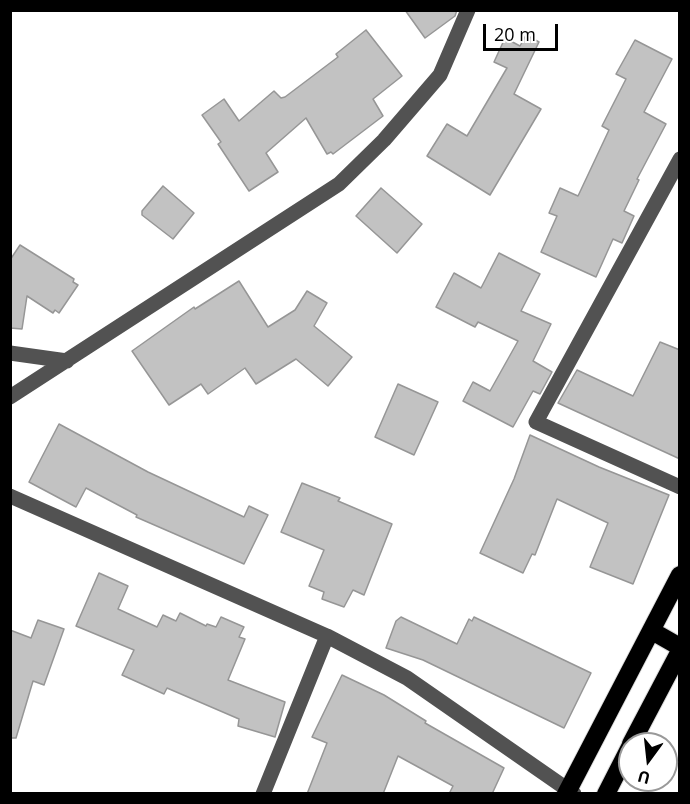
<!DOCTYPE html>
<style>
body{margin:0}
#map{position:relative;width:690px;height:804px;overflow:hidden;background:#fff;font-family:"Open Sans",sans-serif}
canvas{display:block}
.frame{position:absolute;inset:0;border:12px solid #000;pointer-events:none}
.north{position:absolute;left:618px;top:732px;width:60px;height:60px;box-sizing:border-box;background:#fff;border:2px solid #999;border-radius:50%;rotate:195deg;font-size:16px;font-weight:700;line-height:24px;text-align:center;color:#000}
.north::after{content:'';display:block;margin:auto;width:21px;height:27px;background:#000;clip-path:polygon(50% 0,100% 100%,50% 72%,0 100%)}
.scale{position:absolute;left:483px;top:24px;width:75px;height:27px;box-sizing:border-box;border:3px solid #000;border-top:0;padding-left:8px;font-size:18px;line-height:21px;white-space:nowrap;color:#000;-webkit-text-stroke:4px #fff;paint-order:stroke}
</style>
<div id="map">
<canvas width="690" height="804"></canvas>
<div class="frame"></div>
<div class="north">U</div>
<div class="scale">20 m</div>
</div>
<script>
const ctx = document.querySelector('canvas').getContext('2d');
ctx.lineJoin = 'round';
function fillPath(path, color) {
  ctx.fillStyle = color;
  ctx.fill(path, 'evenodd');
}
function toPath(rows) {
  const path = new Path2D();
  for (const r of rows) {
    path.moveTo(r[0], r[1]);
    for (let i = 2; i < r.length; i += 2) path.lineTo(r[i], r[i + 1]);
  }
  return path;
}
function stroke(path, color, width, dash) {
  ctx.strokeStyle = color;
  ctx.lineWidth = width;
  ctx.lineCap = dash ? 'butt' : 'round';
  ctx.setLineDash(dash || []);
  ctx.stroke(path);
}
const building = toPath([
 [405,10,457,10,455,16,425,38,405,10],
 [366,30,402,76,373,99,383,116,333,154,331,152,327,154,306,118,266,153,278,172,249,191,218,144,221,142,202,115,224,99,239,121,274,91,281,98,285,97,338,57,336,54,366,30],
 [526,35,539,42,514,94,541,109,490,195,427,156,447,124,467,136,507,68,494,62,505,38,520,46,526,35],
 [635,40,672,59,644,112,666,124,637,179,639,180,624,211,634,216,622,243,613,239,596,277,541,252,557,216,549,213,560,188,578,196,609,130,602,126,626,79,616,74,635,40],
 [163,186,194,213,173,239,142,215,142,211,163,186],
 [381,188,422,224,397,253,356,216,381,188],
 [20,245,74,279,73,282,78,285,59,313,55,310,53,313,27,296,22,329,10,328,10,260,20,245],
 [499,253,540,274,521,311,551,324,533,361,552,372,540,394,533,391,513,427,463,401,473,382,490,391,518,341,478,322,475,327,436,307,454,273,481,288,499,253],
 [239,281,268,327,295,310,307,291,327,303,314,326,352,357,328,386,296,359,256,384,245,368,208,394,201,384,169,405,132,351,194,307,195,309,239,281],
 [660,342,680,350,680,459,558,403,577,370,633,396,660,342],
 [398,384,438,402,414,455,375,437,398,384],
 [59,424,148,472,244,517,249,506,268,515,244,564,136,517,137,515,86,488,76,507,29,482,59,424],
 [530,435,599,467,669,495,633,584,590,567,608,523,557,499,535,555,532,554,523,573,480,553,514,479,530,435],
 [302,483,340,498,338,501,392,524,364,595,353,590,344,607,322,599,324,592,309,586,324,550,281,532,302,483],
 [99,573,128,586,118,609,157,627,163,615,176,621,180,613,206,626,207,624,216,627,221,617,244,627,239,637,245,639,228,680,285,702,275,737,238,726,239,719,167,688,164,694,122,675,134,650,76,626,99,573],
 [401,617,457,644,469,619,472,621,474,617,591,673,564,728,423,660,386,648,396,621,401,617],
 [38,620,64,629,44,685,33,681,16,738,10,738,10,630,31,638,38,620],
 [342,675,384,695,426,721,425,723,504,768,492,794,449,794,453,786,398,756,383,794,307,794,327,743,312,737,342,675]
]);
const minor = toPath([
 [680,159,536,422,680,487],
 [10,353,67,361],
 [10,397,339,184,384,140,440,75,468,10],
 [10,496,327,636,407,678,574,794],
 [263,794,327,636]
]);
const highway = toPath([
 [652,631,680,647],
 [631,744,680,651],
 [566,794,680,575],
 [606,794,630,747]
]);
fillPath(building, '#c2c2c2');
stroke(building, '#969696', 1.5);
stroke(highway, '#dbdbdb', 20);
stroke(minor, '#525252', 15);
stroke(highway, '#000', 18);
</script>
